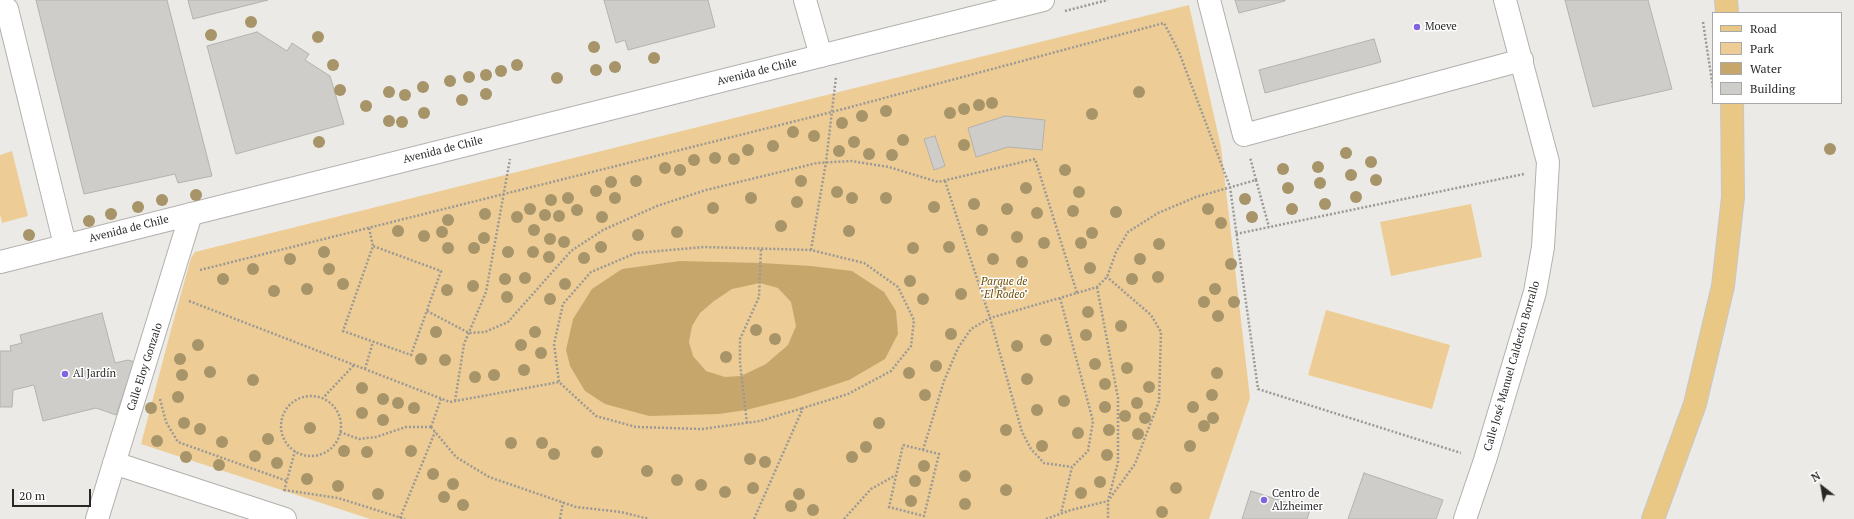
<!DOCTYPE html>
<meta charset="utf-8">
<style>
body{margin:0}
#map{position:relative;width:1854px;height:519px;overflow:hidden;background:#eceae6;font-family:"PT Serif",serif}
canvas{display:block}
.legend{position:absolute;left:1712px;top:12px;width:130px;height:92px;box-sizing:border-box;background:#fff;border:1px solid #a9a9a9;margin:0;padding:5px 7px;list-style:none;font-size:12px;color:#292827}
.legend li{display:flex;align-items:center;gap:8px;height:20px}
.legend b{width:20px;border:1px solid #a9a9a9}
.north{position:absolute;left:1802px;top:467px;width:40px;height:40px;-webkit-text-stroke:3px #fff;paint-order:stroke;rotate:329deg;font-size:11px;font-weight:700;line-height:16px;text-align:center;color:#292827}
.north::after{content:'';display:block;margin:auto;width:14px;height:18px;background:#292827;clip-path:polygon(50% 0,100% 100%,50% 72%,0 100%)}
.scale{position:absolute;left:12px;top:489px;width:79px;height:18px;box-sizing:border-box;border:2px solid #292827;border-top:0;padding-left:5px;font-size:12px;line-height:14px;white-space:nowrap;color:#292827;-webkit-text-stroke:3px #fff;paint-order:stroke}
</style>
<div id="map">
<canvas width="1854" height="519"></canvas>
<ul class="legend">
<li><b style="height:5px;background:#e9c885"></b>Road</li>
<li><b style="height:11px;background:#edcd95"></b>Park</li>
<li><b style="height:11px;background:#c7a66c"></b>Water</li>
<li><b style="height:11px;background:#cfcdc9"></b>Building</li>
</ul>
<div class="north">N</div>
<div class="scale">20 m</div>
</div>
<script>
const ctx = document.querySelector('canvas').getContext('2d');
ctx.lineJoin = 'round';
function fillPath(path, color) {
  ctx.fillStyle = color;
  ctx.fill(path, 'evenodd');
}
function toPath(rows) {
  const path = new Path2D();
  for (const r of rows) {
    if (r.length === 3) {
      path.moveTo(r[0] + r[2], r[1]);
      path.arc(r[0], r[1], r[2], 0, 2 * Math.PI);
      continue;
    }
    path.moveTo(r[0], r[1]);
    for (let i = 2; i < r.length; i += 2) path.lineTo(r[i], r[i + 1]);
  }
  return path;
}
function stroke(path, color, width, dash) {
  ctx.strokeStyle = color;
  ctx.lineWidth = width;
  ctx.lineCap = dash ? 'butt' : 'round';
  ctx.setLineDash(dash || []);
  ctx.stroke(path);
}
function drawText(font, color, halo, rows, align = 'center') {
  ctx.font = font + ' "PT Serif",serif';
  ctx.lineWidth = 3;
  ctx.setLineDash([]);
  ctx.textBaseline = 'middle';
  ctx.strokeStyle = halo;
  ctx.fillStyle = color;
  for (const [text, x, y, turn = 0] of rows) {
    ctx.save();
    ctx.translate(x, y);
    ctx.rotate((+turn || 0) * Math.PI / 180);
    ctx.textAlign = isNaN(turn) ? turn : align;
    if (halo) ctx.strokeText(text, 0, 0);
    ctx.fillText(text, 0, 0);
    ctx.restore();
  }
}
const green = toPath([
 [1189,5,1221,147,1250,398,1209,519,370,519,141,444,172,326,191,258,195,252],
 [12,151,28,216,2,223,0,214,0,155],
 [1471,204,1482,257,1391,276,1380,222],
 [1326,310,1450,345,1432,409,1308,375]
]);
const water = toPath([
 [680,261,761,263,811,266,852,271,884,292,896,311,898,334,885,359,849,380,794,398,746,410,719,414,649,416,605,404,585,391,570,366,566,350,573,319,592,289,622,269],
 [760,283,778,288,791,302,796,326,788,345,766,364,741,376,725,377,706,371,693,356,689,342,692,326,700,313,714,301,732,289]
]);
const building = toPath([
 [36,0,167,0,212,176,178,183,175,174,84,194,36,0],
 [188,0,268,0,193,19,188,0],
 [604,0,708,0,715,27,628,50,625,40,616,43,604,0],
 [1235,0,1285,0,1285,1,1239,13,1235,0],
 [1565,0,1648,0,1672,89,1593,107,1565,0],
 [257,32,287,51,292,43,309,54,305,60,330,76,344,124,236,154,207,46,257,32],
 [1374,39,1381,62,1265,93,1259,70,1374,39],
 [1005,116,1045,120,1042,150,1008,147,976,157,968,128,1005,116],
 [935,136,945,166,934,170,924,139,935,136],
 [102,313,115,363,128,360,135,362,116,415,96,408,43,421,34,385,13,390,12,407,0,407,0,351,11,351,10,346,22,343,20,335,102,313],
 [1364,473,1443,500,1436,519,1348,519,1364,473],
 [1251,491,1310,510,1307,519,1242,519,1251,491]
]);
const path = toPath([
 [1065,11,1108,0],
 [1703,22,1713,88],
 [1256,180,1269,227],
 [945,181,990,318,1022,432,1031,449,1044,463,1072,467],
 [369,228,373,246,343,331,411,355,441,271,373,246],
 [1236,234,1524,174],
 [811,250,826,162,836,77],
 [200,270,832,112,1164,23,1179,52,1230,187,1258,389,1461,453],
 [1097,287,1118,398,1118,462,1108,501,1108,519],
 [1077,293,1097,287,1107,277,1116,252,1128,232,1158,213,1196,197,1256,180,1250,157],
 [1060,298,1093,421,1088,451,1072,467,1061,513],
 [189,301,450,402,559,382],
 [427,311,469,333,485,332,508,322,571,251,603,230,657,206,706,190,817,163,851,161,889,167,938,182,1035,159,1077,293,990,318,971,329,958,348,944,381,923,450],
 [365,369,373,342],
 [311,426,30],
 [160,399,166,422,178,442,287,481],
 [322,399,354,365],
 [455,401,464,344,486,292,510,159],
 [747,423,740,363,740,339,759,297,761,249],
 [431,427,456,457,489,477,576,507,621,512,649,519],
 [431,427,441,399],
 [340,432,359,439,376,437,406,427,431,427],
 [903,445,939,454,924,516,889,507,903,445],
 [284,490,338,498,405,519],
 [284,491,295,451],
 [400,518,435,432],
 [560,519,563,502],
 [754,519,803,408,848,394,891,371,911,346,914,320,898,287,864,263,811,250,704,247,636,253,591,272,563,304,554,344,559,382,596,416,636,427,702,429,760,421,803,408],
 [844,519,871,489,896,475],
 [1046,519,1071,510,1108,501,1135,464,1159,401,1161,332,1151,315,1107,277]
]);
const minor = toPath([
 [805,0,821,56],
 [1209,0,1244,135,1522,60],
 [7,9,65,245],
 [114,463,285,519],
 [97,519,191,214],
 [1465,519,1485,460,1535,292,1543,247,1548,162,1505,0]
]);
const tertiary = toPath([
 [0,262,1043,0]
]);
const primary = toPath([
 [1726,0,1727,13],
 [1653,519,1695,404,1723,286,1733,197,1732,103]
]);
const trees = [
 [251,22],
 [211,35],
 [318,37],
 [594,47],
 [654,58],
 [333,65],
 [517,65],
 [615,67],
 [596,70],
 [501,71],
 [486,75],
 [469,77],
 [557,78],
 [450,81],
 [423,87],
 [340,90],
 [389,92],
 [1139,92],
 [486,94],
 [405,95],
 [462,100],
 [992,103],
 [979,105],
 [366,106],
 [964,109],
 [886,111],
 [424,113],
 [950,113],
 [1092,114],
 [862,116],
 [389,121],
 [402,122],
 [842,123],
 [793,132],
 [814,136],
 [903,140],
 [319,142],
 [854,142],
 [964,145],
 [773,146],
 [1830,149],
 [748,150],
 [839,151],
 [1346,153],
 [869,154],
 [892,155],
 [715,158],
 [734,159],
 [694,160],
 [1371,162],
 [1318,167],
 [665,168],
 [1283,169],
 [680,170],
 [1065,170],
 [1351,175],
 [1376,180],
 [636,181],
 [801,181],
 [611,182],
 [1320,183],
 [1026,188],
 [1288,188],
 [596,191],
 [837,192],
 [1079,192],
 [196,195],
 [1356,197],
 [568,198],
 [615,198],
 [751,198],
 [852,198],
 [886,198],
 [1245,199],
 [162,200],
 [551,200],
 [797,202],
 [974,204],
 [1325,204],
 [138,207],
 [934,207],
 [713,208],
 [530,209],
 [1007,209],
 [1208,209],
 [1292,209],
 [577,210],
 [1073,211],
 [1116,212],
 [1037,213],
 [111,214],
 [485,214],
 [545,215],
 [559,216],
 [517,217],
 [602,217],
 [1252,217],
 [448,220],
 [89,221],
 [1221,223],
 [781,226],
 [534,230],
 [982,230],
 [398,231],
 [849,231],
 [442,232],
 [677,232],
 [1092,233],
 [29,235],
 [638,235],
 [424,236],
 [1017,237],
 [484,238],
 [550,239],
 [564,242],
 [1044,243],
 [1081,243],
 [1159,244],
 [601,247],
 [949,247],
 [448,248],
 [474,248],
 [913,248],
 [324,252],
 [508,252],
 [533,252],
 [549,257],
 [584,258],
 [290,259],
 [993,259],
 [1140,259],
 [1022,262],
 [1231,264],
 [1090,268],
 [253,269],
 [329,269],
 [1158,277],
 [525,278],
 [223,279],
 [505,279],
 [1132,279],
 [910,281],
 [343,284],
 [565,284],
 [473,286],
 [307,289],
 [1000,289],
 [1215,289],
 [447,290],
 [274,291],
 [961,294],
 [507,297],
 [550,299],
 [923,299],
 [1204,302],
 [1234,302],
 [1088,312],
 [1218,316],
 [1121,326],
 [756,330],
 [436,332],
 [535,332],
 [951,334],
 [1086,335],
 [775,339],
 [1046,340],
 [198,345],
 [521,345],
 [1017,346],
 [541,353],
 [726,357],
 [180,359],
 [421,359],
 [445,360],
 [1095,364],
 [936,366],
 [1127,368],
 [524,370],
 [210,372],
 [909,373],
 [1217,373],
 [182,375],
 [494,375],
 [475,377],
 [1027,379],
 [253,380],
 [1105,384],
 [1149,387],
 [362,388],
 [925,395],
 [1212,395],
 [178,397],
 [383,399],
 [1064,401],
 [398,403],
 [1137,403],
 [1105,407],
 [1193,407],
 [151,408],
 [414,408],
 [1037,410],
 [362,413],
 [1125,416],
 [1145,418],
 [1213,418],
 [383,420],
 [184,423],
 [879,423],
 [1204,426],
 [310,428],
 [200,429],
 [1006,430],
 [1109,430],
 [1078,433],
 [1138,434],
 [268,439],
 [157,441],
 [222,442],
 [511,443],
 [542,443],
 [1042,446],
 [1190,446],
 [866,447],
 [344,451],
 [411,451],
 [367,452],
 [597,452],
 [554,454],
 [1107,455],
 [255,456],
 [186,457],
 [852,457],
 [750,459],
 [765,462],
 [277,463],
 [219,465],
 [924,466],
 [647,471],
 [433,474],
 [965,476],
 [307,479],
 [677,480],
 [915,481],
 [1100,482],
 [453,484],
 [701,485],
 [338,486],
 [753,488],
 [1176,488],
 [1006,490],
 [725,492],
 [1081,493],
 [378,494],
 [799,494],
 [444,497],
 [911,501],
 [965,504],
 [463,505],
 [791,506],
 [813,510],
 [1162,512]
];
const markers = [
 [1417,27,4,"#8164df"],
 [65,374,4,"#8164df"],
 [1264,500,4,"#8164df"]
];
const poiNames = [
 ["Moeve",1425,27],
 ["Al Jardín",73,374],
 ["Centro de",1272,494],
 ["Alzheimer",1272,507]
];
const streetNames = [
 ["Avenida de Chile",757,72,-14],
 ["Avenida de Chile",443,150,-14],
 ["Avenida de Chile",129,229,-14],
 ["Calle José Manuel Calderón Borrallo",1512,366,-74],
 ["Calle Eloy Gonzalo",145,367,-72]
];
const parkNames = [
 ["Parque de",1004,282],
 ["\"El Rodeo\"",1004,295]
];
fillPath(green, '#edcd95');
fillPath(water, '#c7a66c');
fillPath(building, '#cfcdc9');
stroke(building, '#b4b2af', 1);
stroke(minor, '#b2b0ac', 24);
stroke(tertiary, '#b2b0ac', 24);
stroke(primary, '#c7c7c7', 24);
stroke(path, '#9b9996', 2.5, [2, 2]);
stroke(minor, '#fff', 22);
stroke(tertiary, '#fff', 22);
stroke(primary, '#e9c885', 22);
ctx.fillStyle = '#a79468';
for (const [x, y] of trees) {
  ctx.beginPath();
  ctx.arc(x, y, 6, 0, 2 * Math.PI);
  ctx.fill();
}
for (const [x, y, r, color] of markers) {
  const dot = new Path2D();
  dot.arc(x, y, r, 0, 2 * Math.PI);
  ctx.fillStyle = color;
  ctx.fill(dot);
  stroke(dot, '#fff', 1.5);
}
drawText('11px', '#292827', '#fff', poiNames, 'left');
drawText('11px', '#292827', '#fff', streetNames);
drawText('italic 11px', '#6e4d00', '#fff', parkNames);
</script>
